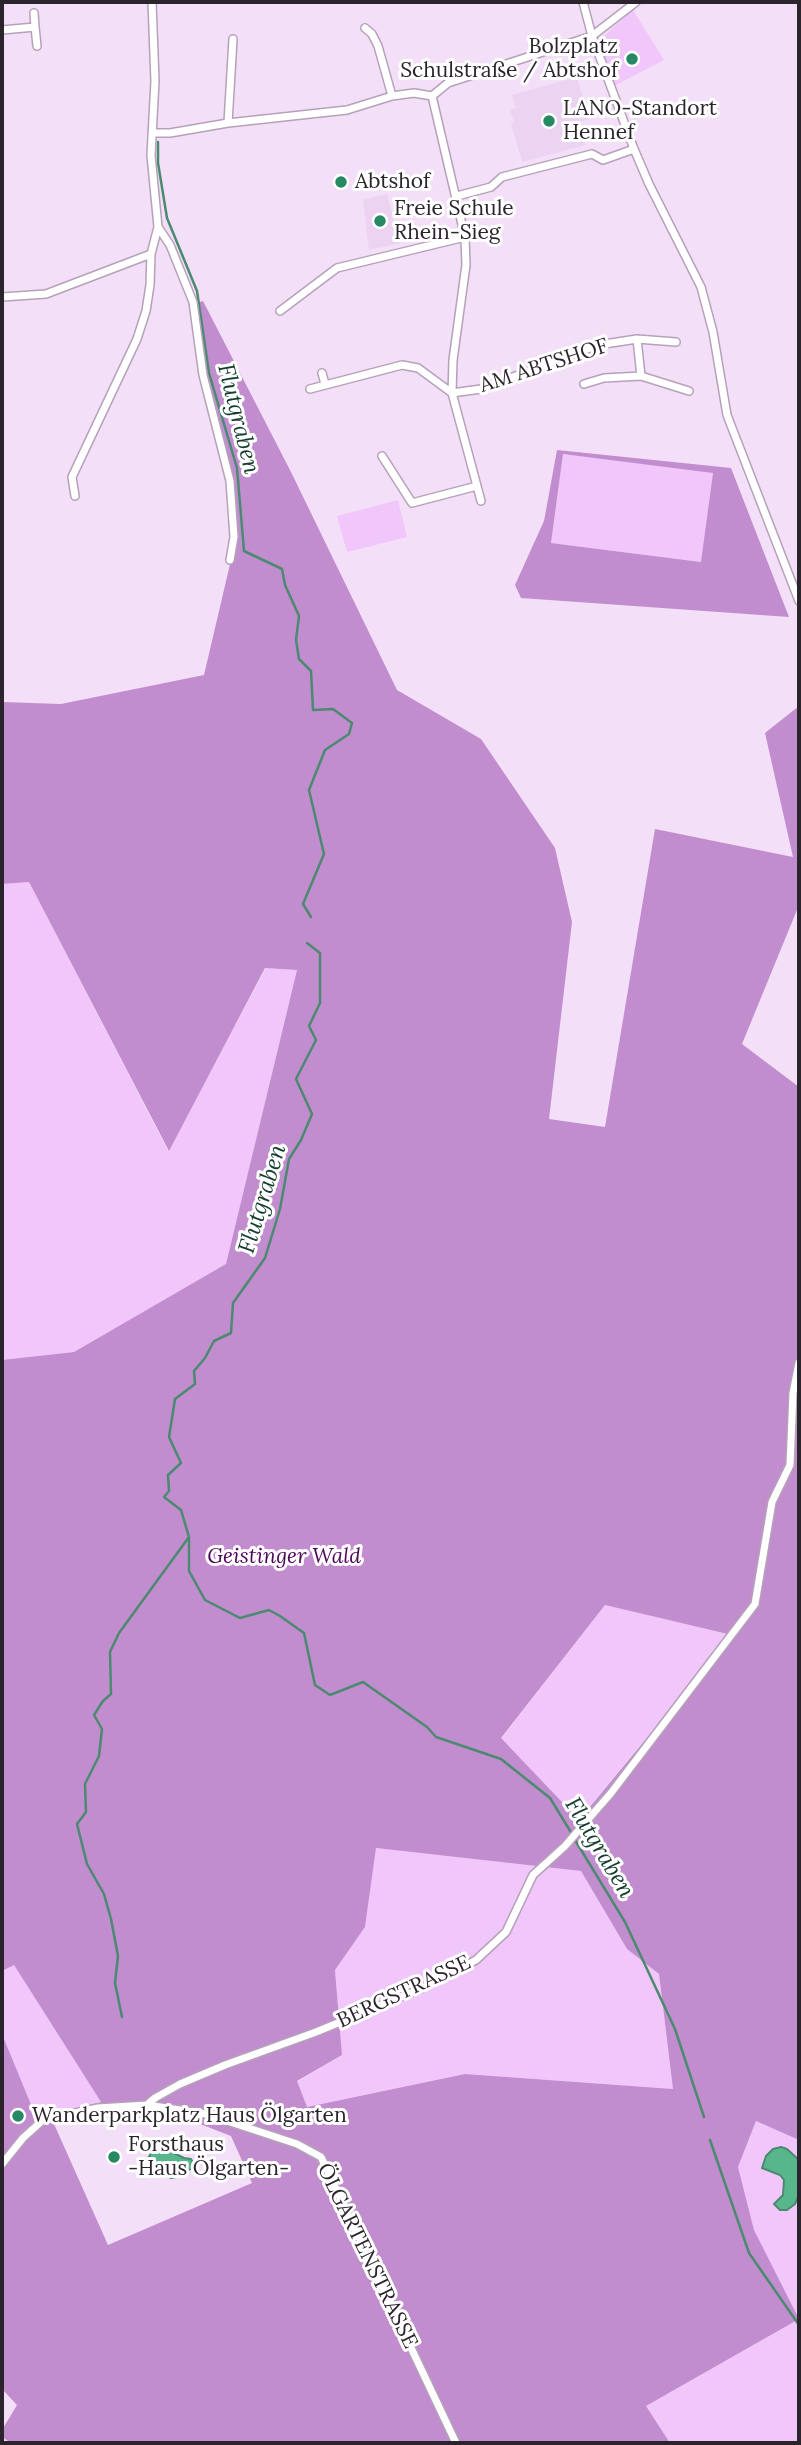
<!DOCTYPE html>
<meta charset="utf-8">
<style>
body{margin:0}
#map{position:relative;width:801px;height:2445px;overflow:hidden;background:#f3dff7;font-family:Lora,serif}
canvas{display:block}
.frame{position:absolute;inset:0;border:4px solid #2c242d;pointer-events:none}
</style>
<div id="map">
<canvas width="801" height="2445"></canvas>
<div class="frame"></div>
</div>
<script>
const ctx = document.querySelector('canvas').getContext('2d');
ctx.lineJoin = 'round';
function fillPath(path, color) {
  ctx.fillStyle = color;
  ctx.fill(path, 'evenodd');
}
function toPath(rows) {
  const path = new Path2D();
  for (const r of rows) {
    path.moveTo(r[0], r[1]);
    for (let i = 2; i < r.length; i += 2) path.lineTo(r[i], r[i + 1]);
  }
  return path;
}
function stroke(path, color, width, dash) {
  ctx.strokeStyle = color;
  ctx.lineWidth = width;
  ctx.lineCap = dash ? 'butt' : 'round';
  ctx.setLineDash(dash || []);
  ctx.stroke(path);
}
function drawText(font, color, halo, rows, align = 'center') {
  ctx.font = font + ' Lora,serif';
  ctx.lineWidth = 6;
  ctx.setLineDash([]);
  ctx.textBaseline = 'middle';
  ctx.strokeStyle = halo;
  ctx.fillStyle = color;
  for (const [text, x, y, turn = 0] of rows) {
    ctx.save();
    ctx.translate(x, y);
    ctx.rotate((+turn || 0) * Math.PI / 180);
    ctx.textAlign = isNaN(turn) ? turn : align;
    if (halo) ctx.strokeText(text, 0, 0);
    ctx.fillText(text, 0, 0);
    ctx.restore();
  }
}
const built = toPath([
 [577,77,589,119,579,122,585,145,522,162,511,124,514,122,510,110,516,108,512,95],
 [387,194,400,243,369,250,363,200]
]);
const green = toPath([
 [633,10,664,60,614,86,597,42],
 [563,454,713,472,702,562,551,543],
 [398,500,407,537,347,552,337,516],
 [29,882,168,1151,266,968,297,970,226,1265,74,1352,2,1360,2,884],
 [605,1605,732,1635,578,1820,501,1739],
 [376,1848,581,1871,627,1949,659,1974,673,2089,465,2074,306,2107,297,2082,342,2055,335,1970,365,1927],
 [14,1965,101,2102,37,2119,2,2034,2,1971],
 [756,2121,799,2140,799,2443,670,2443,646,2406,799,2319,754,2230,738,2167]
]);
const forest = toPath([
 [203,301,291,472,397,690,481,739,555,848,572,922,549,1119,605,1127,655,829,793,857,765,733,799,706,799,905,742,1044,799,1087,799,2140,756,2121,738,2167,754,2230,799,2319,646,2406,670,2443,11,2443,2,2437,2,2430,17,2405,2,2389,2,2034,37,2119,101,2102,14,1965,2,1971,2,1360,74,1352,226,1264,297,970,265,968,169,1151,29,882,2,884,2,702,61,704,204,675,231,560,231,481,204,375,193,304],
 [605,1605,732,1635,579,1820,501,1738],
 [376,1848,581,1871,627,1949,659,1974,673,2089,465,2074,307,2107,297,2081,342,2055,335,1970,365,1927],
 [97,2114,195,2122,231,2136,252,2183,108,2245,54,2124],
 [557,450,731,468,789,617,521,598,515,585,544,521],
 [563,454,713,473,701,562,551,543]
]);
const water = toPath([
 [781,2147,787,2149,799,2160,799,2195,795,2204,787,2210,780,2210,774,2204,783,2195,784,2180,780,2175,762,2168,766,2156,773,2149,781,2147],
 [163,2148,184,2158,191,2159,194,2164,193,2167,181,2176,171,2178,161,2173,149,2163,148,2158,152,2152,163,2148]
]);
const stream = toPath([
 [158,142,158,163,167,218,197,291,209,373,237,468,244,551,282,569,285,585,299,616,296,640,299,659,311,671,313,710,333,709,352,723,349,734,325,750,309,790,324,854,303,904,311,917],
 [307,943,320,953,320,1003,309,1026,316,1040,296,1079,312,1114,301,1140,289,1159,280,1209,265,1258,233,1303,231,1333,214,1341,205,1358,194,1371,195,1384,175,1399,169,1437,181,1463,168,1475,169,1491,164,1497,181,1510,189,1537,189,1571,205,1600,240,1618,269,1610,280,1616,304,1633,315,1685,330,1695,363,1682,427,1727,436,1737,501,1759,550,1798,572,1834],
 [575,1840,625,1922,675,2029,704,2117],
 [122,2017,115,1983,118,1956,111,1919,104,1894,87,1864,77,1824,86,1812,85,1784,99,1756,102,1729,94,1715,103,1701,111,1694,110,1652,119,1633,189,1537],
 [710,2140,749,2253,799,2325]
]);
const minor = toPath([
 [583,2,592,36,634,149,649,184,701,287,713,332,727,415,799,601],
 [34,13,35,27],
 [365,28,372,34,378,46,392,96],
 [2,30,35,27,37,46],
 [432,96,465,237,466,265,453,360,452,393,481,501],
 [228,123,233,39],
 [152,133,170,133,228,123,347,110,392,96,414,93,432,96,448,83,592,36,636,2],
 [457,196,491,187,502,177,592,154,603,160,634,149],
 [158,227,170,245,193,302,203,375,230,481,234,537,230,560],
 [2,297,46,294,151,254],
 [280,311,337,268,465,237],
 [637,339,676,342],
 [322,373,325,384],
 [641,376,689,391],
 [310,389,402,365,418,368,452,393,481,389,598,345,637,339,641,376,604,378,584,384],
 [382,456,412,503,477,486],
 [75,496,72,477,137,339,146,311,150,285,151,254,158,227,151,155,155,81,152,2],
 [147,2105,155,2098,180,2084,225,2065,316,2032,418,1990,476,1960,506,1932,533,1875,565,1846,611,1793,755,1604,772,1502,790,1465,793,1393,799,1363],
 [2,2164,23,2138,43,2120,98,2108,147,2105,206,2114,297,2144,321,2157,456,2443]
]);
const markers = [
 [632,59,7,"#278963"],
 [549,121,7,"#278963"],
 [341,182,7,"#278963"],
 [380,221,7,"#278963"],
 [18,2116,7,"#278963"],
 [114,2157,7,"#278963"]
];
const poiNames = [
 ["Bolzplatz",618,47,"right"],
 ["Schulstraße / Abtshof",618,71,"right"],
 ["LANO-Standort",563,109],
 ["Hennef",563,133],
 ["Abtshof",355,182],
 ["Freie Schule",394,209],
 ["Rhein-Sieg",394,233],
 ["Wanderparkplatz Haus Ölgarten",32,2116],
 ["Forsthaus",128,2145],
 ["-Haus Ölgarten-",128,2169]
];
const streetNames = [
 ["AM ABTSHOF",544,366,-18],
 ["BERGSTRASSE",404,1992,-25],
 ["ÖLGARTENSTRASSE",367,2256,64]
];
const parkNames = [
 ["Geistinger Wald",284,1557]
];
const waterNames = [
 ["Flutgraben",238,419,76],
 ["Flutgraben",263,1199,-73],
 ["Flutgraben",599,1848,59]
];
fillPath(built, '#ebd3f1');
fillPath(green, '#f1c6fa');
fillPath(forest, '#c28dce');
fillPath(water, '#58b68c');
stroke(water, '#4b8a70', 2);
stroke(stream, '#4b8a70', 2.5);
stroke(minor, '#b5a2b9', 10);
stroke(minor, '#fff', 7);
for (const [x, y, r, color] of markers) {
  const dot = new Path2D();
  dot.arc(x, y, r, 0, 2 * Math.PI);
  ctx.fillStyle = color;
  ctx.fill(dot);
  stroke(dot, '#fff', 2.5);
}
drawText('21px', '#2c242d', '#fff', poiNames, 'left');
drawText('21px', '#2c242d', '#fff', streetNames);
drawText('italic 21px', '#4d075a', '#fff', parkNames);
drawText('italic 23px', '#153e2d', '#fff', waterNames);
</script>
